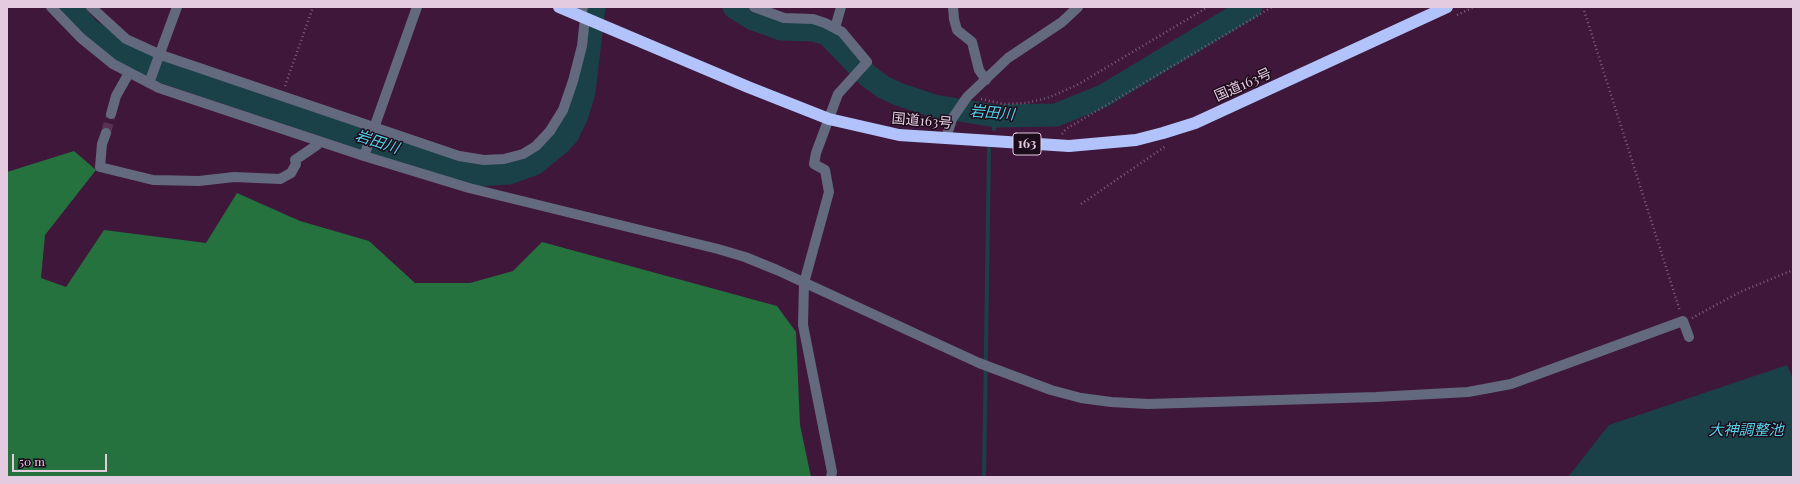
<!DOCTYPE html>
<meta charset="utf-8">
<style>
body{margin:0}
#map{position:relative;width:1800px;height:484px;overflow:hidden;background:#3f173b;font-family:"Playfair Display",serif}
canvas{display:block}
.frame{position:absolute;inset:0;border:8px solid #e4cbe0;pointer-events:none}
.scale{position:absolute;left:12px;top:454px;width:95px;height:18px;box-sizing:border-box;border:2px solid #e4cbe0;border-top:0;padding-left:5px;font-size:12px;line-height:14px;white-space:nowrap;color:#e4cbe0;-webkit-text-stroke:3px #1c0b1a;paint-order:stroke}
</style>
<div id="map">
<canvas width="1800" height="484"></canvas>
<div class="frame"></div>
<div class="scale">50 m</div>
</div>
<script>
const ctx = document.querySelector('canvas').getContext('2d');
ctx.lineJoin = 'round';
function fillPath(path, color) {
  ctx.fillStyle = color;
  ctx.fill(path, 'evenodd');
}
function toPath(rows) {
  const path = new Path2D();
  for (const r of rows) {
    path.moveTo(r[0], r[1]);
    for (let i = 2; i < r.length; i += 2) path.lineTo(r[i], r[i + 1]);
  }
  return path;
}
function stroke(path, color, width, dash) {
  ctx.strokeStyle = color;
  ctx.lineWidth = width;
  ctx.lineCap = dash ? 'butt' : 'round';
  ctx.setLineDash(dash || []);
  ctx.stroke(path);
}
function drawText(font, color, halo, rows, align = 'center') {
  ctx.font = font + ' "Playfair Display","Noto Sans JP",serif';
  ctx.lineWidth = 3;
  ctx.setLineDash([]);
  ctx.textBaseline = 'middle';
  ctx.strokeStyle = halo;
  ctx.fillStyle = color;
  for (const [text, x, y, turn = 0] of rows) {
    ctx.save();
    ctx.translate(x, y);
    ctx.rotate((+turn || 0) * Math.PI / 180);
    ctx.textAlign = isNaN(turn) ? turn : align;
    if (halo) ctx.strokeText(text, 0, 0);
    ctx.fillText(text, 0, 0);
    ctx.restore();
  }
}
const forest = toPath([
 [74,151,96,170,45,235,41,278,66,287,104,230,206,243,237,193,300,221,369,241,415,283,470,283,513,271,542,242,777,306,796,332,800,425,811,477,7,477,7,172]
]);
const water = toPath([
 [1787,365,1793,379,1793,477,1568,477,1609,425]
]);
const stream = toPath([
 [994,129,996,116],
 [984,477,989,148]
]);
const river = toPath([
 [69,7,88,29,120,50,161,71,464,172,479,175,509,173,534,164,560,143,568,134,577,115,584,92,594,7],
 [734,7,753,19,781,29,813,30,827,34,867,75,883,87,898,94,934,106,996,116,1056,115,1103,96,1251,7]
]);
const minorTunnel = toPath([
 [106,133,111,114]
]);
const path = toPath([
 [1583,7,1680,311],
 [1457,15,1474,7],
 [285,86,313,7],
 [981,99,1004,104,1027,103,1050,97,1077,85,1208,7],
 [1062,134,1066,129,1272,7],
 [1081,204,1166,146],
 [1692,318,1740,292,1793,270]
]);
const minor = toPath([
 [51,7,81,38,113,64,159,88,364,156,469,188,718,249,745,257,777,270,979,363,1051,390,1081,398,1111,402,1148,404,1376,397,1468,392,1511,384,1683,321,1689,337],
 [91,7,126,39,161,55,459,156,484,160,504,159,523,154,536,146,550,131,563,110,573,81,582,46,585,18],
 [754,7,784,18,813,19,825,23,842,32,867,62,838,94,816,153,814,164,825,170,829,192,804,283,803,325,832,472,831,477],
 [953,7,954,19,957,30,972,42,979,70,986,80],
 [581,16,583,7],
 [835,28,841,7],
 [149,83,177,7],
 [111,114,116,96,129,73],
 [106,133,102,144,100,167,153,180,199,181,234,177,280,179,291,173,296,164,295,160,317,145,318,141],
 [946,138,952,119,967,97,1008,58,1062,22,1078,7],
 [364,156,417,7]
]);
const highway = toPath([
 [559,7,748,87,829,119,899,135,1069,146,1136,140,1163,133,1195,123,1447,7]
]);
const shields = [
 [1027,144,28]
];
const shieldNames = [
 ["163",1027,144]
];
const streetNames = [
 ["国道163号",1243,85,-24],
 ["国道163号",922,121,5]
];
const waterNames = [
 ["岩田川",992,113,5],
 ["岩田川",377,142,18],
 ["大神調整池",1746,430]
];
fillPath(forest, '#25723f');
fillPath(water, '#1b4148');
stroke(stream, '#1b4148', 4);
stroke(river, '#1b4148', 23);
stroke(minorTunnel, '#583254', 10, [10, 5]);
stroke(path, '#7f5d7b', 2.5, [1, 3]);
stroke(minor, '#636a80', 10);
stroke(highway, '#b2c3fb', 12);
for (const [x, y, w] of shields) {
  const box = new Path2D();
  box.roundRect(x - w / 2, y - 11, w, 22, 3);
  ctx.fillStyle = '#1c0b1a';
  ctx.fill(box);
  stroke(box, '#e4cbe0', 1);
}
drawText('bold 13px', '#e4cbe0', null, shieldNames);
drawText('14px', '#e4cbe0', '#1c0b1a', streetNames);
drawText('italic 15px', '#55d2e8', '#1c0b1a', waterNames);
</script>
